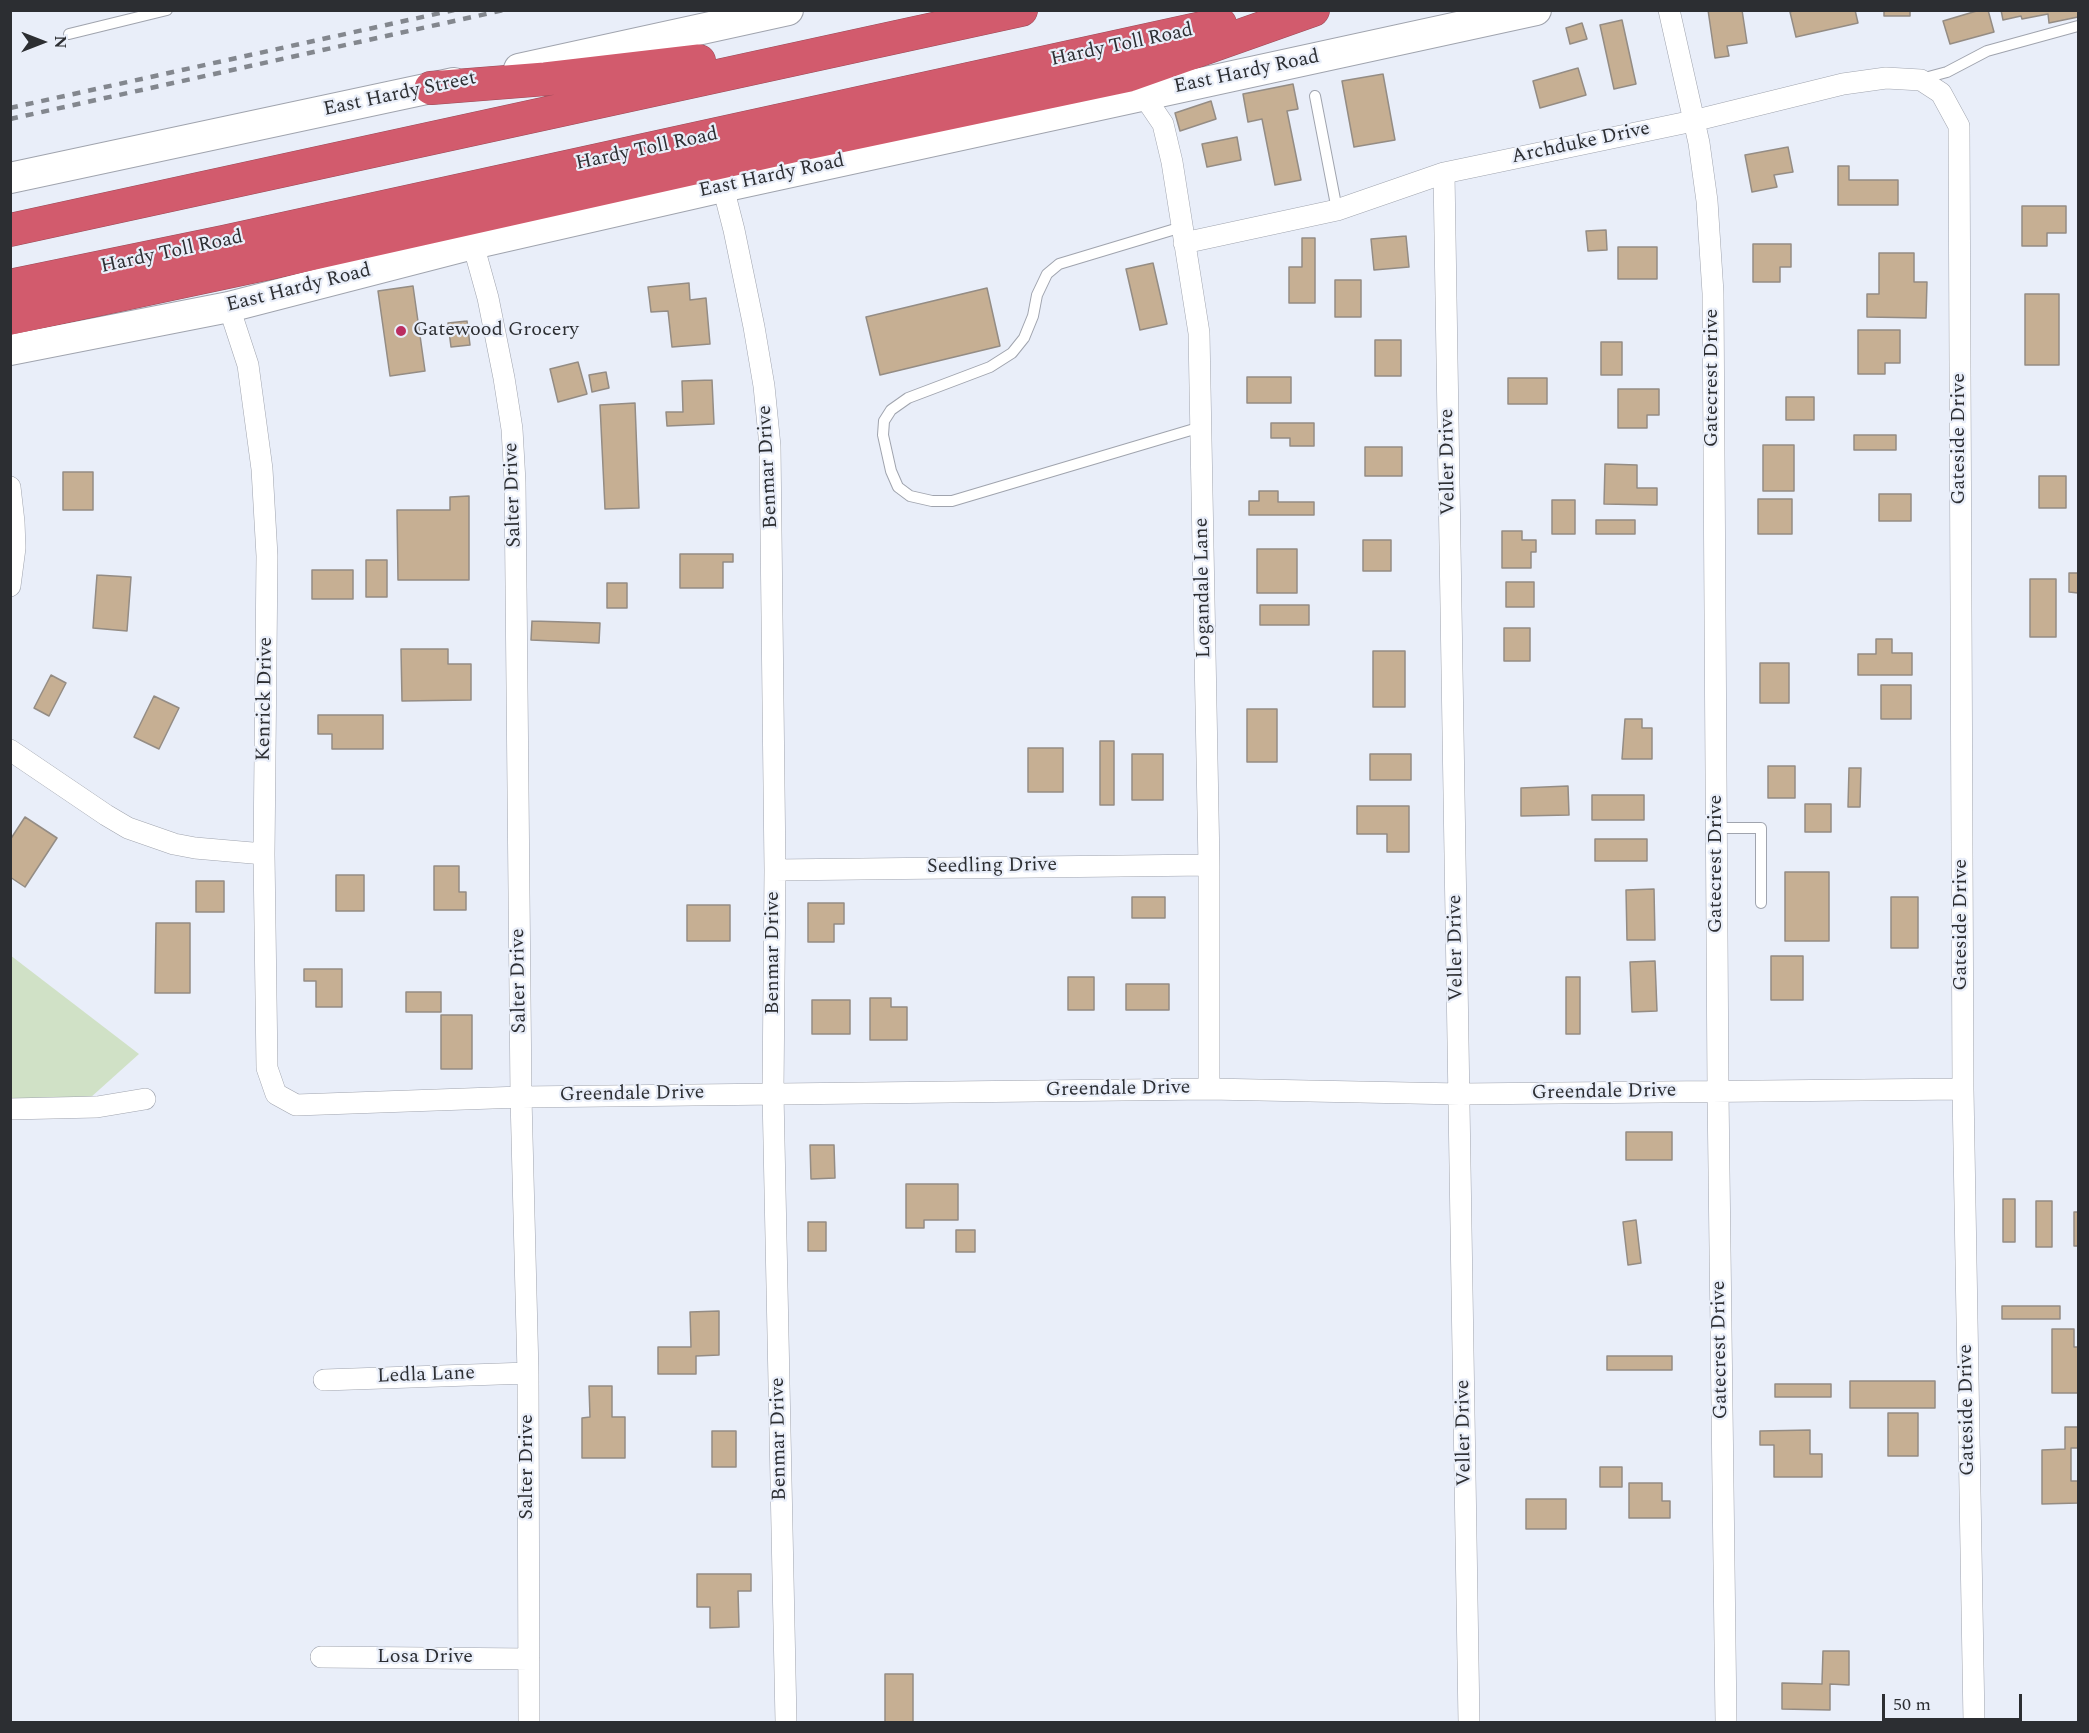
<!DOCTYPE html>
<style>
body{margin:0}
#map{position:relative;width:2089px;height:1733px;overflow:hidden;background:#e9eef9;font-family:Spectral,serif}
canvas{display:block}
.frame{position:absolute;inset:0;border:12px solid #2c2e32;pointer-events:none}
.north{position:absolute;left:12px;top:12px;width:60px;height:60px;-webkit-text-stroke:4px #e9eef9;paint-order:stroke;rotate:90deg;font-size:16px;font-weight:700;line-height:24px;text-align:center;color:#2c2e32}
.north::after{content:'';display:block;margin:auto;width:21px;height:27px;background:#2c2e32;clip-path:polygon(50% 0,100% 100%,50% 72%,0 100%)}
.scale{position:absolute;left:1882px;top:1694px;width:140px;height:27px;box-sizing:border-box;border:3px solid #2c2e32;border-top:0;padding-left:8px;font-size:18px;line-height:21px;white-space:nowrap;color:#2c2e32;-webkit-text-stroke:4px #e9eef9;paint-order:stroke}
</style>
<div id="map">
<canvas width="2089" height="1733"></canvas>
<div class="frame"></div>
<div class="north">N</div>
<div class="scale">50 m</div>
</div>
<script>
const ctx = document.querySelector('canvas').getContext('2d');
ctx.lineJoin = 'round';
function fillPath(path, color) {
  ctx.fillStyle = color;
  ctx.fill(path, 'evenodd');
}
function toPath(rows) {
  const path = new Path2D();
  for (const r of rows) {
    path.moveTo(r[0], r[1]);
    for (let i = 2; i < r.length; i += 2) path.lineTo(r[i], r[i + 1]);
  }
  return path;
}
function stroke(path, color, width, dash) {
  ctx.strokeStyle = color;
  ctx.lineWidth = width;
  ctx.lineCap = dash ? 'butt' : 'round';
  ctx.setLineDash(dash || []);
  ctx.stroke(path);
}
function drawText(font, color, halo, rows, align = 'center') {
  ctx.font = font + ' Spectral,serif';
  ctx.lineWidth = 4.5;
  ctx.setLineDash([]);
  ctx.textBaseline = 'middle';
  ctx.strokeStyle = halo;
  ctx.fillStyle = color;
  for (const [text, x, y, turn = 0] of rows) {
    ctx.save();
    ctx.translate(x, y);
    ctx.rotate((+turn || 0) * Math.PI / 180);
    ctx.textAlign = isNaN(turn) ? turn : align;
    if (halo) ctx.strokeText(text, 0, 0);
    ctx.fillText(text, 0, 0);
    ctx.restore();
  }
}
const green = toPath([
 [10,955,139,1054,90,1098,11,1099]
]);
const building = toPath([
 [1708,10,1742,10,1747,43,1727,46,1729,56,1715,58,1708,10],
 [1796,10,1855,10,1858,23,1796,37,1790,12,1796,10],
 [1884,10,1910,10,1910,16,1884,16,1884,10],
 [1980,10,1988,10,1994,32,1950,44,1943,21,1980,10],
 [2001,10,2078,10,2078,17,2049,23,2048,14,2022,19,2021,16,2003,20,2001,10],
 [1622,20,1636,84,1614,89,1600,25,1622,20],
 [1582,23,1587,39,1570,44,1566,28,1582,23],
 [1578,68,1586,95,1540,108,1533,81,1578,68],
 [1383,74,1395,140,1354,147,1342,81,1383,74],
 [1293,84,1298,109,1287,111,1301,180,1275,185,1262,119,1248,122,1243,94,1293,84],
 [1211,101,1216,119,1180,131,1175,113,1211,101],
 [1237,137,1241,160,1207,167,1202,144,1237,137],
 [1788,147,1793,172,1774,175,1777,187,1752,192,1745,155,1788,147],
 [1838,166,1849,166,1849,180,1898,180,1898,205,1838,205,1838,166],
 [2022,206,2066,206,2066,233,2047,233,2047,246,2022,246,2022,206],
 [1606,230,1607,250,1588,251,1586,231,1606,230],
 [1406,236,1409,267,1374,270,1371,239,1406,236],
 [1302,238,1315,238,1315,303,1289,303,1289,267,1302,267,1302,238],
 [1753,244,1791,244,1791,267,1780,267,1780,282,1753,282,1753,244],
 [1618,247,1657,247,1657,279,1618,279,1618,247],
 [1879,253,1914,253,1914,282,1927,282,1926,318,1867,317,1867,294,1879,294,1879,253],
 [1153,263,1167,324,1140,330,1126,269,1153,263],
 [1335,280,1361,280,1361,317,1335,317,1335,280],
 [689,283,690,300,706,298,710,344,672,347,668,311,651,312,648,287,689,283],
 [413,286,425,371,390,376,378,291,413,286],
 [987,288,1000,346,880,375,866,317,987,288],
 [2025,294,2059,294,2059,365,2025,365,2025,294],
 [467,321,470,345,451,347,448,323,467,321],
 [1858,330,1900,330,1900,363,1885,363,1885,374,1858,374,1858,330],
 [1375,340,1401,340,1401,376,1375,376,1375,340],
 [1601,342,1622,342,1622,375,1601,375,1601,342],
 [578,362,587,394,558,402,550,369,578,362],
 [606,372,609,388,592,392,589,375,606,372],
 [1247,377,1291,377,1291,403,1247,403,1247,377],
 [1508,378,1547,378,1547,404,1508,404,1508,378],
 [712,380,714,424,667,426,666,412,683,412,682,381,712,380],
 [1618,389,1659,389,1659,415,1647,415,1647,428,1618,428,1618,389],
 [1786,397,1814,397,1814,420,1786,420,1786,397],
 [635,403,639,508,605,509,600,405,635,403],
 [1271,423,1314,423,1314,446,1290,446,1290,438,1271,438,1271,423],
 [1854,435,1896,435,1896,450,1854,450,1854,435],
 [1763,445,1794,445,1794,491,1763,491,1763,445],
 [1365,447,1402,447,1402,476,1365,476,1365,447],
 [1605,464,1637,465,1637,488,1657,488,1657,505,1604,504,1605,464],
 [63,472,93,472,93,510,63,510,63,472],
 [2039,476,2066,476,2066,508,2039,508,2039,476],
 [1259,491,1278,491,1278,502,1314,502,1314,515,1249,515,1249,501,1259,501,1259,491],
 [1879,494,1911,494,1911,521,1879,521,1879,494],
 [469,496,469,580,398,580,397,510,450,510,450,497,469,496],
 [1758,499,1792,499,1792,534,1758,534,1758,499],
 [1552,500,1575,500,1575,534,1552,534,1552,500],
 [1596,520,1635,520,1635,534,1596,534,1596,520],
 [1502,531,1522,531,1522,540,1536,540,1536,552,1531,552,1531,568,1502,568,1502,531],
 [1363,540,1391,540,1391,571,1363,571,1363,540],
 [1257,549,1297,549,1297,593,1257,593,1257,549],
 [680,554,733,554,733,562,723,562,723,588,680,588,680,554],
 [366,560,387,560,387,597,366,597,366,560],
 [312,570,353,570,353,599,312,599,312,570],
 [2069,573,2078,573,2078,593,2069,592,2069,573],
 [97,575,131,577,127,631,93,628,97,575],
 [2030,579,2056,579,2056,637,2030,637,2030,579],
 [1506,582,1534,582,1534,607,1506,607,1506,582],
 [607,583,627,583,627,608,607,608,607,583],
 [1260,605,1309,605,1309,625,1260,625,1260,605],
 [532,621,600,623,599,643,531,640,532,621],
 [1504,628,1530,628,1530,661,1504,661,1504,628],
 [1876,639,1892,639,1892,653,1912,653,1912,675,1858,675,1858,654,1876,654,1876,639],
 [401,649,448,649,448,664,471,664,471,700,402,701,401,649],
 [1373,651,1405,651,1405,707,1373,707,1373,651],
 [1760,663,1789,663,1789,703,1760,703,1760,663],
 [51,675,66,683,49,716,34,708,51,675],
 [1881,685,1911,685,1911,719,1881,719,1881,685],
 [154,696,179,708,159,749,134,737,154,696],
 [1247,709,1277,709,1277,762,1247,762,1247,709],
 [318,715,383,715,383,749,332,749,332,734,318,734,318,715],
 [1625,719,1642,719,1642,728,1652,728,1652,759,1622,759,1625,719],
 [1100,741,1114,741,1114,805,1100,805,1100,741],
 [1028,748,1063,748,1063,792,1028,792,1028,748],
 [1132,754,1163,754,1163,800,1132,800,1132,754],
 [1370,754,1411,754,1411,780,1370,780,1370,754],
 [1768,766,1795,766,1795,798,1768,798,1768,766],
 [1849,768,1861,768,1860,807,1848,807,1849,768],
 [1568,786,1569,815,1521,816,1521,788,1568,786],
 [1592,795,1644,795,1644,820,1592,820,1592,795],
 [1805,804,1831,804,1831,832,1805,832,1805,804],
 [1357,806,1409,806,1409,852,1387,852,1387,834,1357,834,1357,806],
 [25,817,57,838,25,887,10,877,10,840,25,817],
 [1595,839,1647,839,1647,861,1595,861,1595,839],
 [434,866,459,866,459,892,466,892,466,910,434,910,434,866],
 [1785,872,1829,872,1829,941,1785,941,1785,872],
 [336,875,364,875,364,911,336,911,336,875],
 [196,881,224,881,224,912,196,912,196,881],
 [1654,889,1655,940,1627,940,1626,890,1654,889],
 [1132,897,1165,897,1165,918,1132,918,1132,897],
 [1891,897,1918,897,1918,948,1891,948,1891,897],
 [808,903,844,903,844,924,834,924,834,942,808,942,808,903],
 [687,905,730,905,730,941,687,941,687,905],
 [156,923,190,923,190,993,155,993,156,923],
 [1771,956,1803,956,1803,1000,1771,1000,1771,956],
 [1655,961,1657,1011,1632,1012,1630,962,1655,961],
 [304,969,342,969,342,1007,316,1007,316,981,304,981,304,969],
 [1068,977,1094,977,1094,1010,1068,1010,1068,977],
 [1566,977,1580,977,1580,1034,1566,1034,1566,977],
 [1126,984,1169,984,1169,1010,1126,1010,1126,984],
 [406,992,441,992,441,1012,406,1012,406,992],
 [870,998,891,998,891,1007,907,1007,907,1040,870,1040,870,998],
 [812,1000,850,1000,850,1034,812,1034,812,1000],
 [441,1015,472,1015,472,1069,441,1069,441,1015],
 [1626,1132,1672,1132,1672,1160,1626,1160,1626,1132],
 [810,1145,834,1145,835,1178,811,1179,810,1145],
 [906,1184,958,1184,958,1220,924,1220,924,1228,906,1228,906,1184],
 [2003,1199,2015,1199,2015,1242,2003,1242,2003,1199],
 [2036,1201,2052,1201,2052,1247,2036,1247,2036,1201],
 [2074,1212,2078,1212,2078,1246,2074,1246,2074,1212],
 [1636,1220,1641,1263,1628,1265,1623,1222,1636,1220],
 [808,1222,826,1222,826,1251,808,1251,808,1222],
 [956,1230,975,1230,975,1252,956,1252,956,1230],
 [2002,1306,2060,1306,2060,1319,2002,1319,2002,1306],
 [719,1311,719,1355,696,1356,696,1374,658,1374,658,1347,691,1347,690,1312,719,1311],
 [2052,1329,2074,1329,2074,1347,2078,1347,2078,1393,2052,1393,2052,1329],
 [1607,1356,1672,1356,1672,1370,1607,1370,1607,1356],
 [1850,1381,1935,1381,1935,1408,1850,1408,1850,1381],
 [1775,1384,1831,1384,1831,1397,1775,1397,1775,1384],
 [589,1386,612,1386,612,1417,625,1417,625,1458,582,1458,582,1418,590,1417,589,1386],
 [1888,1413,1918,1413,1918,1456,1888,1456,1888,1413],
 [2065,1427,2078,1427,2078,1448,2071,1448,2071,1481,2078,1481,2078,1503,2042,1504,2042,1450,2065,1449,2065,1427],
 [1810,1430,1810,1454,1822,1454,1822,1477,1774,1477,1774,1445,1760,1445,1760,1431,1810,1430],
 [712,1431,736,1431,736,1467,712,1467,712,1431],
 [1600,1467,1622,1467,1622,1487,1600,1487,1600,1467],
 [1629,1483,1662,1483,1662,1501,1670,1501,1670,1518,1629,1518,1629,1483],
 [1526,1499,1566,1499,1566,1529,1526,1529,1526,1499],
 [697,1574,751,1574,751,1591,738,1591,739,1627,710,1628,710,1607,697,1607,697,1574],
 [1823,1651,1849,1651,1849,1685,1830,1684,1830,1710,1782,1709,1782,1683,1822,1684,1823,1651],
 [885,1674,913,1674,913,1722,885,1722,885,1674]
]);
const lane = toPath([
 [69,34,167,10],
 [1921,79,1947,72,1987,51,2078,26],
 [1315,96,1337,210],
 [1182,227,1059,264,1047,274,1037,295,1033,316,1024,338,1012,353,990,367,908,398,891,410,884,421,883,435,891,471,898,487,910,496,932,501,952,501,1201,427],
 [1716,828,1761,828,1761,903]
]);
const street = toPath([
 [1669,10,1699,143,1707,201,1713,293,1718,1091,1726,1722],
 [1144,96,1163,124,1172,162,1199,333,1209,865,1209,1089],
 [1444,173,1469,1722],
 [723,187,734,230,754,327,764,386,770,446,775,870,773,1093,786,1722],
 [1184,243,1337,210,1444,173,1693,121,1843,84,1886,78,1921,80,1941,93,1959,126,1963,1089,1974,1722],
 [473,244,488,298,504,378,512,429,515,482,521,1097,528,1373,529,1722],
 [229,307,248,365,262,469,267,556,264,854,267,1068,276,1094,296,1105,521,1097,1209,1089,1460,1094,1963,1089],
 [10,487,14,522,15,548,10,586],
 [10,750,106,815,128,828,174,844,195,848,264,854],
 [775,870,1209,865],
 [10,1109,97,1107,145,1099],
 [324,1380,528,1373],
 [321,1657,529,1659]
]);
const secondary = toPath([
 [519,69,788,10],
 [10,178,454,83],
 [10,350,229,307,473,244,723,187,1536,10]
]);
const highway = toPath([
 [431,88,545,79,699,61],
 [10,230,1021,10],
 [10,286,224,242,1220,24],
 [10,318,269,263,793,146,1129,75,1313,10]
]);
const rail = toPath([
 [10,108,454,10],
 [10,119,504,10]
]);
const markers = [
 [401,331,6,"#bb2e60"]
];
const streetNames = [
 ["Hardy Toll Road",1122,46,-12],
 ["East Hardy Road",1247,73,-12],
 ["East Hardy Street",400,95,-12],
 ["Archduke Drive",1581,144,-12],
 ["Hardy Toll Road",647,150,-12],
 ["East Hardy Road",772,177,-12],
 ["Hardy Toll Road",172,253,-12],
 ["East Hardy Road",299,289,-14],
 ["Gatecrest Drive",1713,378,-90],
 ["Gateside Drive",1960,439,-90],
 ["Veller Drive",1449,462,-91],
 ["Benmar Drive",769,467,-93],
 ["Salter Drive",514,495,-92],
 ["Logandale Lane",1204,588,-91],
 ["Kenrick Drive",266,699,-89],
 ["Gatecrest Drive",1717,864,-90],
 ["Seedling Drive",992,867,-1],
 ["Gateside Drive",1962,925,-90],
 ["Veller Drive",1457,948,-91],
 ["Benmar Drive",774,953,-90],
 ["Salter Drive",520,981,-91],
 ["Greendale Drive",1118,1090,-1],
 ["Greendale Drive",1604,1093,-1],
 ["Greendale Drive",632,1095,-1],
 ["Gatecrest Drive",1721,1350,-91],
 ["Ledla Lane",426,1376,-2],
 ["Gateside Drive",1968,1410,-91],
 ["Veller Drive",1465,1433,-91],
 ["Benmar Drive",780,1439,-91],
 ["Salter Drive",528,1467,-90],
 ["Losa Drive",425,1658]
];
const poiNames = [
 ["Gatewood Grocery",413,331]
];
fillPath(green, '#d0e1c6');
fillPath(building, '#c6af93');
stroke(building, '#948c84', 1.5);
stroke(lane, '#a0a4ae', 12);
stroke(street, '#a0a4ae', 22);
stroke(secondary, '#a0a4ae', 32);
stroke(highway, '#984b58', 34);
stroke(lane, '#fff', 10);
stroke(street, '#fff', 21);
stroke(secondary, '#fff', 30);
stroke(highway, '#d25b6d', 33);
stroke(rail, '#83878e', 4.5, [8, 8]);
for (const [x, y, r, color] of markers) {
  const dot = new Path2D();
  dot.arc(x, y, r, 0, 2 * Math.PI);
  ctx.fillStyle = color;
  ctx.fill(dot);
  stroke(dot, '#e9eef9', 2);
}
drawText('20px', '#2c2e32', '#e9eef9', streetNames);
drawText('20px', '#2c2e32', '#e9eef9', poiNames, 'left');
</script>
